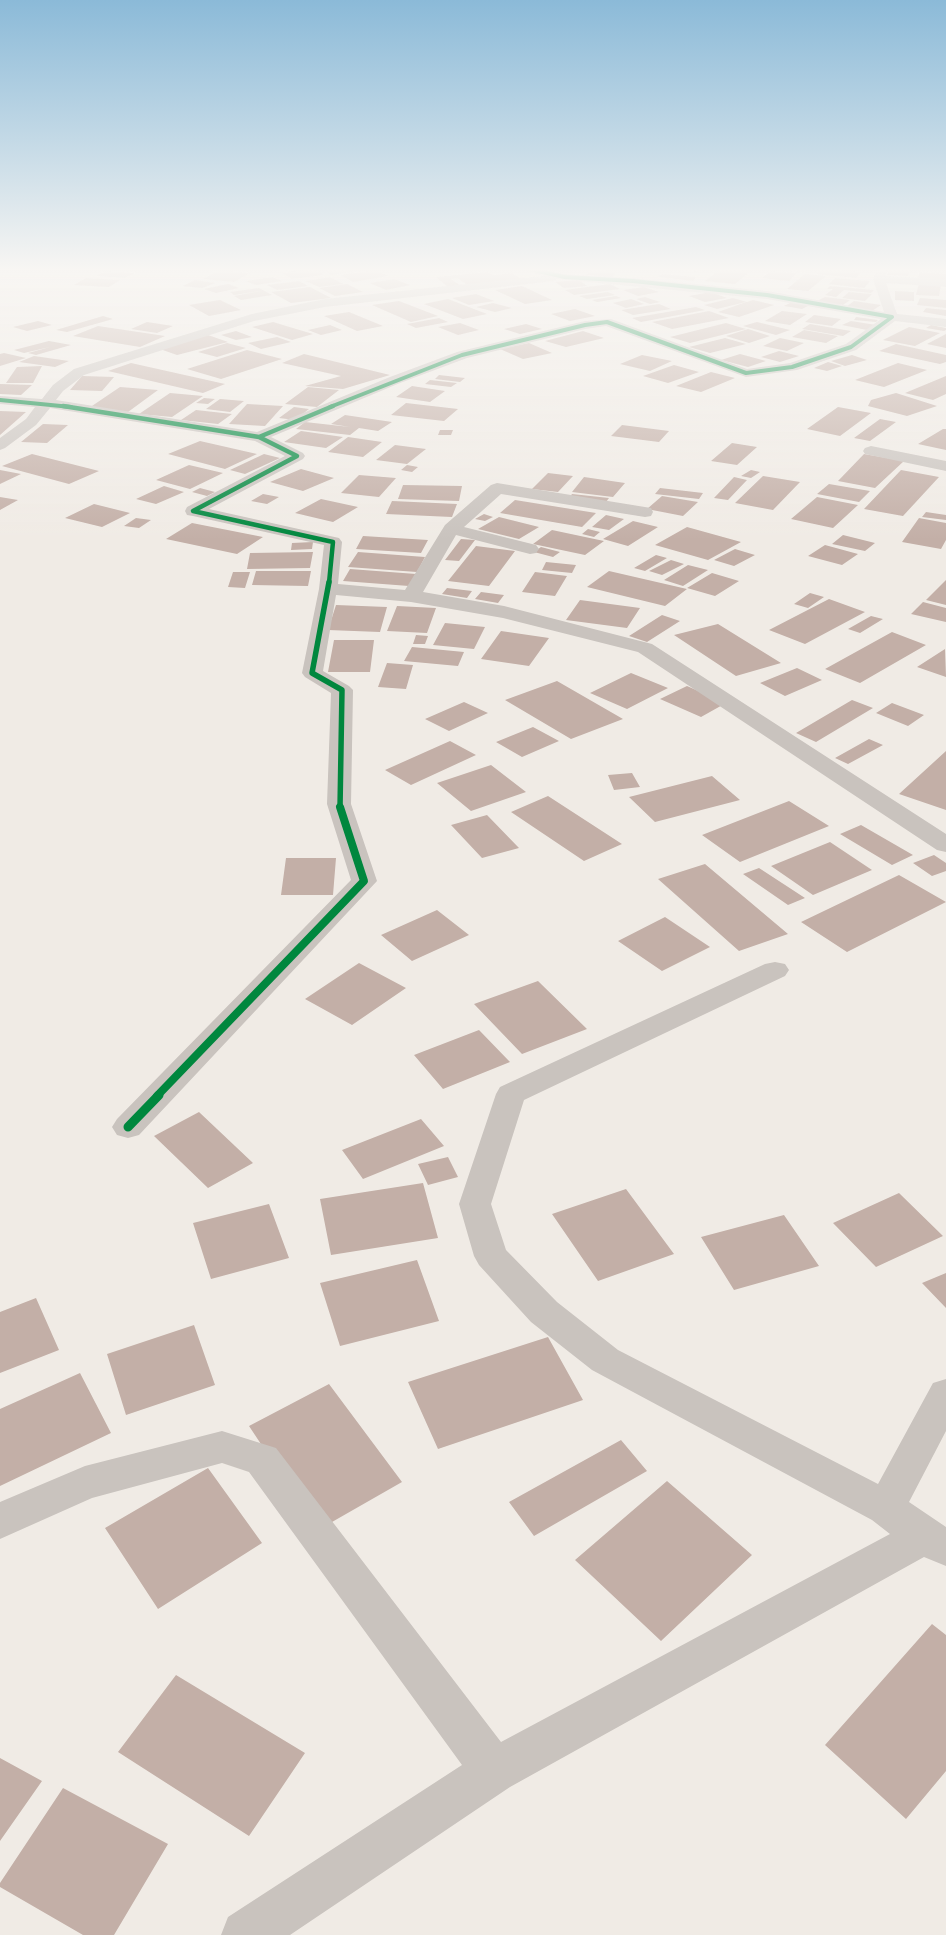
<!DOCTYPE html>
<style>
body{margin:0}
canvas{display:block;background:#f0ebe5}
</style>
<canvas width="946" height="1935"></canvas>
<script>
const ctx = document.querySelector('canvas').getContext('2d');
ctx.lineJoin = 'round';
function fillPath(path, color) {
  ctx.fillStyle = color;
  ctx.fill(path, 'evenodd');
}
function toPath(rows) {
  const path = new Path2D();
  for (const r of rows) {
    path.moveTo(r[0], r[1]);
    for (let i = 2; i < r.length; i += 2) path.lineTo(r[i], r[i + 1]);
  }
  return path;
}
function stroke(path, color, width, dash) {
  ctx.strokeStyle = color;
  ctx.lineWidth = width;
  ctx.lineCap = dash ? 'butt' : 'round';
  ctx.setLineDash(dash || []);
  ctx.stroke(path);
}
const building = toPath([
 [313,269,324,275,292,279,282,273],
 [321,269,345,269,351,272,332,275],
 [592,269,618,271,612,277,586,275],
 [669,269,700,269,699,272,669,270],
 [720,269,736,269,751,271,735,284,705,281],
 [778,269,809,269,806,273],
 [821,269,831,269,861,272,856,278,816,274],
 [888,269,910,269,908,276,887,275],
 [219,270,250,273,234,282,203,279],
 [375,270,389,276,353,282,340,275],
 [106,271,135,273,125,278,96,276],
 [770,271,797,273,789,281,762,278],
 [487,272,494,275,512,273,523,280,468,285,457,278,451,279,461,286,448,287,436,277],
 [919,272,946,274,946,281,918,279],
 [662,274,696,277,693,281,658,277],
 [805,274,826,276,808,291,787,289],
 [272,277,282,281,256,285,246,281],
 [330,277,343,284,319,287,306,281],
 [86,278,120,280,109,287,74,285],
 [835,278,870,281,864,288,829,284],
 [394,279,410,285,386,290,370,283],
 [195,280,215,283,202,288,183,286],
 [579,280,587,286,564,288,555,282],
 [299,281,308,286,277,290,267,285],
 [919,283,941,285,939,296,916,295],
 [228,284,239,288,216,293,204,289],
 [347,284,363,292,335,296,319,288],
 [610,284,620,289,574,295,565,290],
 [522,286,552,300,525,304,495,290],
 [830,286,874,290,871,293,844,290,836,297,825,295,833,289,827,289],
 [310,287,331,298,291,303,271,292],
 [644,287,659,292,638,296,623,290],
 [259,288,272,295,241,300,234,296,260,291,234,295,230,292],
 [895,291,914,292,914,301,895,300],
 [608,292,615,295,587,299,579,296],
 [711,292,727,298,705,302,689,296],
 [849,292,872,294,865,301,842,298],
 [476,294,494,301,469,305,452,298],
 [616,296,621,298,597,302,592,300],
 [645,297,660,302,650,304,636,299],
 [825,297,850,300,843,305,817,301],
 [733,298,747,302,753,300,774,305,739,317,718,312,746,302,717,309,704,305],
 [920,298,946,300,946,308,917,305],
 [448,299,487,314,463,319,424,304],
 [631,299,644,304,626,308,613,303],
 [220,300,241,310,209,316,189,305],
 [399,301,438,316,411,322,372,305],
 [854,301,881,305,872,311,846,307],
 [792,302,810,305,802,309,784,306],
 [493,303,512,308,495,312,476,307],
 [659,304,671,309,633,315,621,310],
 [696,307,705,310,641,322,632,318],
 [926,308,946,310,946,316,923,312],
 [575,309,595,316,570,321,551,314],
 [709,311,729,318,672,329,652,322],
 [782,311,807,314,790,325,765,321],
 [349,312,383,326,357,331,324,316],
 [814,315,841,319,832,326,805,322],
 [103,316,113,319,67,332,56,330],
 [856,317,878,320,876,322,854,320],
 [439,318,448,322,416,328,407,324],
 [38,321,52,325,27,331,13,327],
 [851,321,876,325,867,330,842,325],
 [147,322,173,326,157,333,131,329],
 [273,322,313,334,292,340,252,327],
 [757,322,790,330,776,335,743,326],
 [460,323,479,330,458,335,438,327],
 [726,323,746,329,690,343,670,337],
 [526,324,542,329,520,334,504,329],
 [810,324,851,331,843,336,802,329],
 [330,325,342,330,321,335,308,330],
 [931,325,946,328,946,330,944,331,926,328],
 [98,326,165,336,140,347,73,336],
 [909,327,940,333,915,346,883,340],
 [748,329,770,336,749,343,726,336],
 [804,330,838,336,826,343,792,337],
 [236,331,252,337,236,340,221,335],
 [583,331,604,338,566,347,545,341],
 [946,334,946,348,927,344],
 [208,335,228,342,177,355,157,348],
 [277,337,291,342,261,349,248,343],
 [725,338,746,344,710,353,689,347],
 [780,338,804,343,787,351,763,346],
 [49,341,71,345,36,355,28,353,50,347,24,353,14,350],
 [227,343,246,348,217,357,198,352],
 [529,343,552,353,523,359,500,349],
 [896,344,946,355,946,362,940,364,879,351],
 [247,350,282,359,221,379,187,369],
 [779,351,799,356,780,362,761,357],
 [4,353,26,358,0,366,0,354],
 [304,354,390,375,343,389,305,386,341,376,282,363],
 [740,354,766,361,748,367,721,360],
 [642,355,672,361,650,371,620,364],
 [852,355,867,360,845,366,831,361],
 [34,356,69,361,55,367,19,362],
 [828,362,842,366,827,371,814,368],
 [131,363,225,384,203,393,108,371],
 [898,363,927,370,884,387,855,380],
 [674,365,699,372,668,383,643,376],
 [42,366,33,383,6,383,17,367],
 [711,372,735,378,701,392,676,386],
 [439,375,465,378,460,382,435,379],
 [82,376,114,377,102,391,70,390],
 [946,376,946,394,933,400,905,393],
 [430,380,457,383,451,387,425,384],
 [0,384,32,385,21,395,0,394],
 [412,386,445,391,430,402,396,397],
 [120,387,158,390,128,412,89,408],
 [308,387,339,390,317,407,285,404],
 [170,393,203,396,172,417,139,414],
 [896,393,937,406,907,416,868,406,871,400],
 [204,398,215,399,208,404,196,403],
 [220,399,244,401,230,412,206,409],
 [406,403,458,409,444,421,391,415],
 [247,404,283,406,265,426,229,424],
 [294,407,309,409,295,420,279,418],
 [838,407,871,413,840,436,807,429],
 [196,410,232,414,218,424,181,420],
 [0,411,26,412,0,435],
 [345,415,392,422,378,431,359,428,350,435,296,429,305,422,350,427,331,424],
 [880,419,896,422,870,441,854,438],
 [43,424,68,425,47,443,21,442],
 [622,425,669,431,659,442,611,436],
 [943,429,946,429,946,450,918,444],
 [440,430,453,430,451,435,438,435],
 [301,431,343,437,326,448,284,442],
 [348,437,382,442,363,457,328,452],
 [200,441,257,454,225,469,168,454],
 [732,443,757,447,737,465,711,461],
 [395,445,426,449,407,464,376,460],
 [32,454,99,471,69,484,2,466],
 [264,454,280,458,245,474,230,470],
 [864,454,904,461,875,488,838,481],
 [189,465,223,473,190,489,156,480],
 [407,465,418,467,412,472,401,470],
 [301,469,334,478,303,491,270,482],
 [0,470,21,474,0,484],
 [751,470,760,472,751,478,741,476],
 [901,470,939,477,903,516,864,509],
 [548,473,573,476,558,492,532,489],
 [359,475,396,478,379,497,341,493],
 [763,476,800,482,773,510,735,503],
 [584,477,625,483,613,497,572,492],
 [734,477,747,480,728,500,714,498],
 [829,484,870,491,859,502,817,494],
 [403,485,462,486,459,501,398,499],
 [164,486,184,492,156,504,136,499],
 [200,488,215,492,207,496,192,492],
 [660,488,703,493,699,499,655,494],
 [263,494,279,497,267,504,251,501],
 [572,494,609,498,606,502,569,498],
 [662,496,698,502,683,516,647,509],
 [0,497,18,500,0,510],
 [817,497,858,505,833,528,791,519],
 [321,499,358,507,333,522,295,513],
 [515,500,596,513,582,527,500,513],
 [392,501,457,504,452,517,386,514],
 [94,504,130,513,102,527,65,518],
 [926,512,946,515,946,520,922,517],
 [484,514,493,517,485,521,475,519],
 [606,515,624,519,609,530,592,527],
 [499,517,539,527,519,539,478,529],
 [136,518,151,520,139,528,124,526],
 [919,518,946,523,946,540,941,549,902,542],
 [633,521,658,527,628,546,603,539],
 [192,523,263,537,237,554,166,539],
 [687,527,741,542,708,560,655,545],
 [588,529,600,532,594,537,582,534],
 [552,530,604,541,585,555,533,544],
 [843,535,875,543,865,551,832,544],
 [363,536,428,540,421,553,356,549],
 [461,539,475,540,459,561,445,560],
 [313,542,312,549,291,550,292,543],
 [825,545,858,554,842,565,808,556],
 [476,546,515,551,489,586,448,581],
 [541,547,560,552,553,557,534,552],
 [735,549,755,555,734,566,714,560],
 [313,552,310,568,247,569,250,553],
 [358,552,425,557,417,572,348,567],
 [656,555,667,558,645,571,634,568],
 [671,560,684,564,662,575,649,571],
 [546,562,576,565,572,573,542,570],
 [688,565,708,570,683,586,664,580],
 [350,569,416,574,409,586,343,581],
 [256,571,311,571,308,586,252,585],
 [609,571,687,589,665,606,587,587],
 [233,572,250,572,245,588,228,587],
 [535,572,567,576,555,596,522,592],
 [712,573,739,581,715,596,687,588],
 [946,580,946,605,926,600],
 [447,588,472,591,467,598,442,594],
 [481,592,504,595,498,603,475,599],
 [810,593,824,597,808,608,794,604],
 [829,599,865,612,805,644,769,630],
 [580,600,640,608,627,628,566,620],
 [923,602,946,608,946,622,911,614],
 [336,605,387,607,380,632,328,630],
 [397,606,436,608,427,633,387,631],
 [662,615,680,621,647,642,629,636],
 [871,616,883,619,860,633,848,629],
 [445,623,485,627,474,649,433,645],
 [718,624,781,663,736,676,674,635],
 [501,631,549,638,529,666,481,659],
 [892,632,926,645,860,683,825,669],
 [416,635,428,636,425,644,413,644],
 [334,640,374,640,370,672,328,672],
 [412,647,464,652,458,666,404,661],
 [945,649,946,677,917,667],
 [387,663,413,665,406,689,378,687],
 [797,668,822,680,785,696,760,683],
 [631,673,668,688,627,709,590,693],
 [557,681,623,719,571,739,505,700],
 [687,686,726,703,701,717,660,699],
 [852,700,873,708,816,742,796,733],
 [464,702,488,713,449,731,425,719],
 [892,703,924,715,908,726,876,713],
 [533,727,559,741,522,757,496,742],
 [869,739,883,745,848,764,835,758],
 [450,741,476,755,411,785,385,770],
 [946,751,946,810,899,794],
 [491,765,526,792,471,811,437,783],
 [632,773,640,787,614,790,608,775],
 [712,776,740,800,655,822,629,797],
 [548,796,622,844,584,861,511,812],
 [789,801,829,826,740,862,702,835],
 [487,815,519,848,482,858,451,825],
 [861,825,913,855,892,865,840,834],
 [830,842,872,870,813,895,771,866],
 [934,855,946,863,946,871,932,876,913,863],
 [286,858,336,858,333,895,281,895],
 [705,864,788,934,739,951,658,879],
 [759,868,805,898,788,905,743,874],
 [899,875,946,902,847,952,801,922],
 [437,910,469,935,412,961,381,935],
 [665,917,710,947,662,971,618,941],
 [359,963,406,988,352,1025,305,999],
 [538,981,587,1029,522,1054,474,1004],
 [479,1030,510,1062,443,1089,414,1055],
 [199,1112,253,1163,208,1188,154,1136],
 [421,1119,444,1146,363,1179,342,1150],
 [448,1157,458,1177,428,1185,418,1164],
 [423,1183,438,1238,331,1255,320,1199],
 [626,1189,674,1254,598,1281,552,1214],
 [899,1193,943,1236,876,1267,833,1223],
 [269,1204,289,1258,211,1279,193,1223],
 [784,1215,819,1266,734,1290,701,1237],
 [417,1260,439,1321,340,1346,320,1283],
 [946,1273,946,1308,922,1283],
 [36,1298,59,1350,0,1373,0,1312],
 [194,1325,215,1385,126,1415,107,1354],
 [548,1337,583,1400,438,1449,408,1382],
 [80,1373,111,1433,0,1486,0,1409],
 [329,1384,402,1482,318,1530,249,1426],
 [621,1440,647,1471,534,1536,509,1502],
 [208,1468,262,1543,158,1609,105,1528],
 [667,1481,752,1555,661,1641,575,1560],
 [932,1624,946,1635,946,1771,906,1819,825,1745],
 [176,1675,305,1753,249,1836,118,1752],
 [0,1758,42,1781,0,1841],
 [63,1788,168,1844,114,1935,83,1935,0,1887,0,1883]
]);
const minor = toPath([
 [276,269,298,269,296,271,281,273,277,272,276,269],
 [523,269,544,269,565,274,633,278,767,291,884,312,873,279,877,269,889,269,886,276,946,279,946,287,886,283,897,314,946,319,946,327,895,321,856,350,797,370,746,377,606,326,585,329,467,358,400,383,271,437,303,453,305,456,303,459,209,509,339,538,342,542,338,584,405,590,445,525,491,485,497,483,651,508,653,512,651,516,645,517,501,494,464,527,536,545,539,549,536,553,530,554,456,535,423,592,504,606,652,644,946,834,946,852,937,850,638,652,503,618,411,602,336,595,323,671,349,686,353,690,351,804,377,881,139,1135,128,1138,117,1135,112,1127,117,1119,351,880,327,804,331,693,305,677,302,673,319,589,324,545,193,516,187,515,185,511,187,507,285,456,255,441,50,408,36,425,5,448,0,450,0,438,26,419,35,407,0,404,0,396,42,399,53,385,74,369,252,314,325,299,543,276,525,271,523,269],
 [558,279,767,299,881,319,846,344,790,363,747,369,611,319,585,321,457,352,390,377,257,432,56,400,63,391,84,375,254,321,325,307,553,281,558,279],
 [871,446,946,461,946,471,865,454,863,451,865,448,871,446],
 [775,962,785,964,789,970,785,976,524,1100,491,1204,506,1250,557,1302,618,1350,878,1484,933,1383,946,1379,946,1431,909,1502,946,1527,946,1566,924,1557,510,1787,290,1935,221,1935,228,1917,462,1765,249,1472,222,1463,92,1498,0,1539,0,1502,85,1466,222,1431,276,1448,501,1742,890,1534,872,1520,592,1370,531,1322,479,1265,474,1256,459,1204,496,1094,500,1087,765,964,775,962]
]);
const cyclewayFar4 = toPath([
 [0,400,71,407],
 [330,407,462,355,585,325,607,322,746,373,792,367,851,347,892,317,767,295,633,281,565,277,529,269]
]);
const cyclewayFar3 = toPath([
 [63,406,259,437,297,456,193,511,333,542,329,583],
 [259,437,333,406]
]);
const cyclewayFar2 = toPath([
 [329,582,312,673,342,690,340,808]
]);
const cyclewayFar1 = toPath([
 [157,1096,364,881,340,807]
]);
const cycleway = toPath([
 [128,1127,159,1095]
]);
fillPath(building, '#c3afa7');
fillPath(minor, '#c9c3be');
stroke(cyclewayFar4, '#00873e', 4);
stroke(cyclewayFar3, '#00873e', 4.5);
stroke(cyclewayFar2, '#00873e', 5.5);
stroke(cyclewayFar1, '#00873e', 8);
stroke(cycleway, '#00873e', 9);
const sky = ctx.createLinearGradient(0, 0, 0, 540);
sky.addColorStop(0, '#8bbad8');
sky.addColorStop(0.5, '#f8f6f3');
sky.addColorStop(1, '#f8f6f300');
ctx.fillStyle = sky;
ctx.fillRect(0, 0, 946, 540);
</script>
